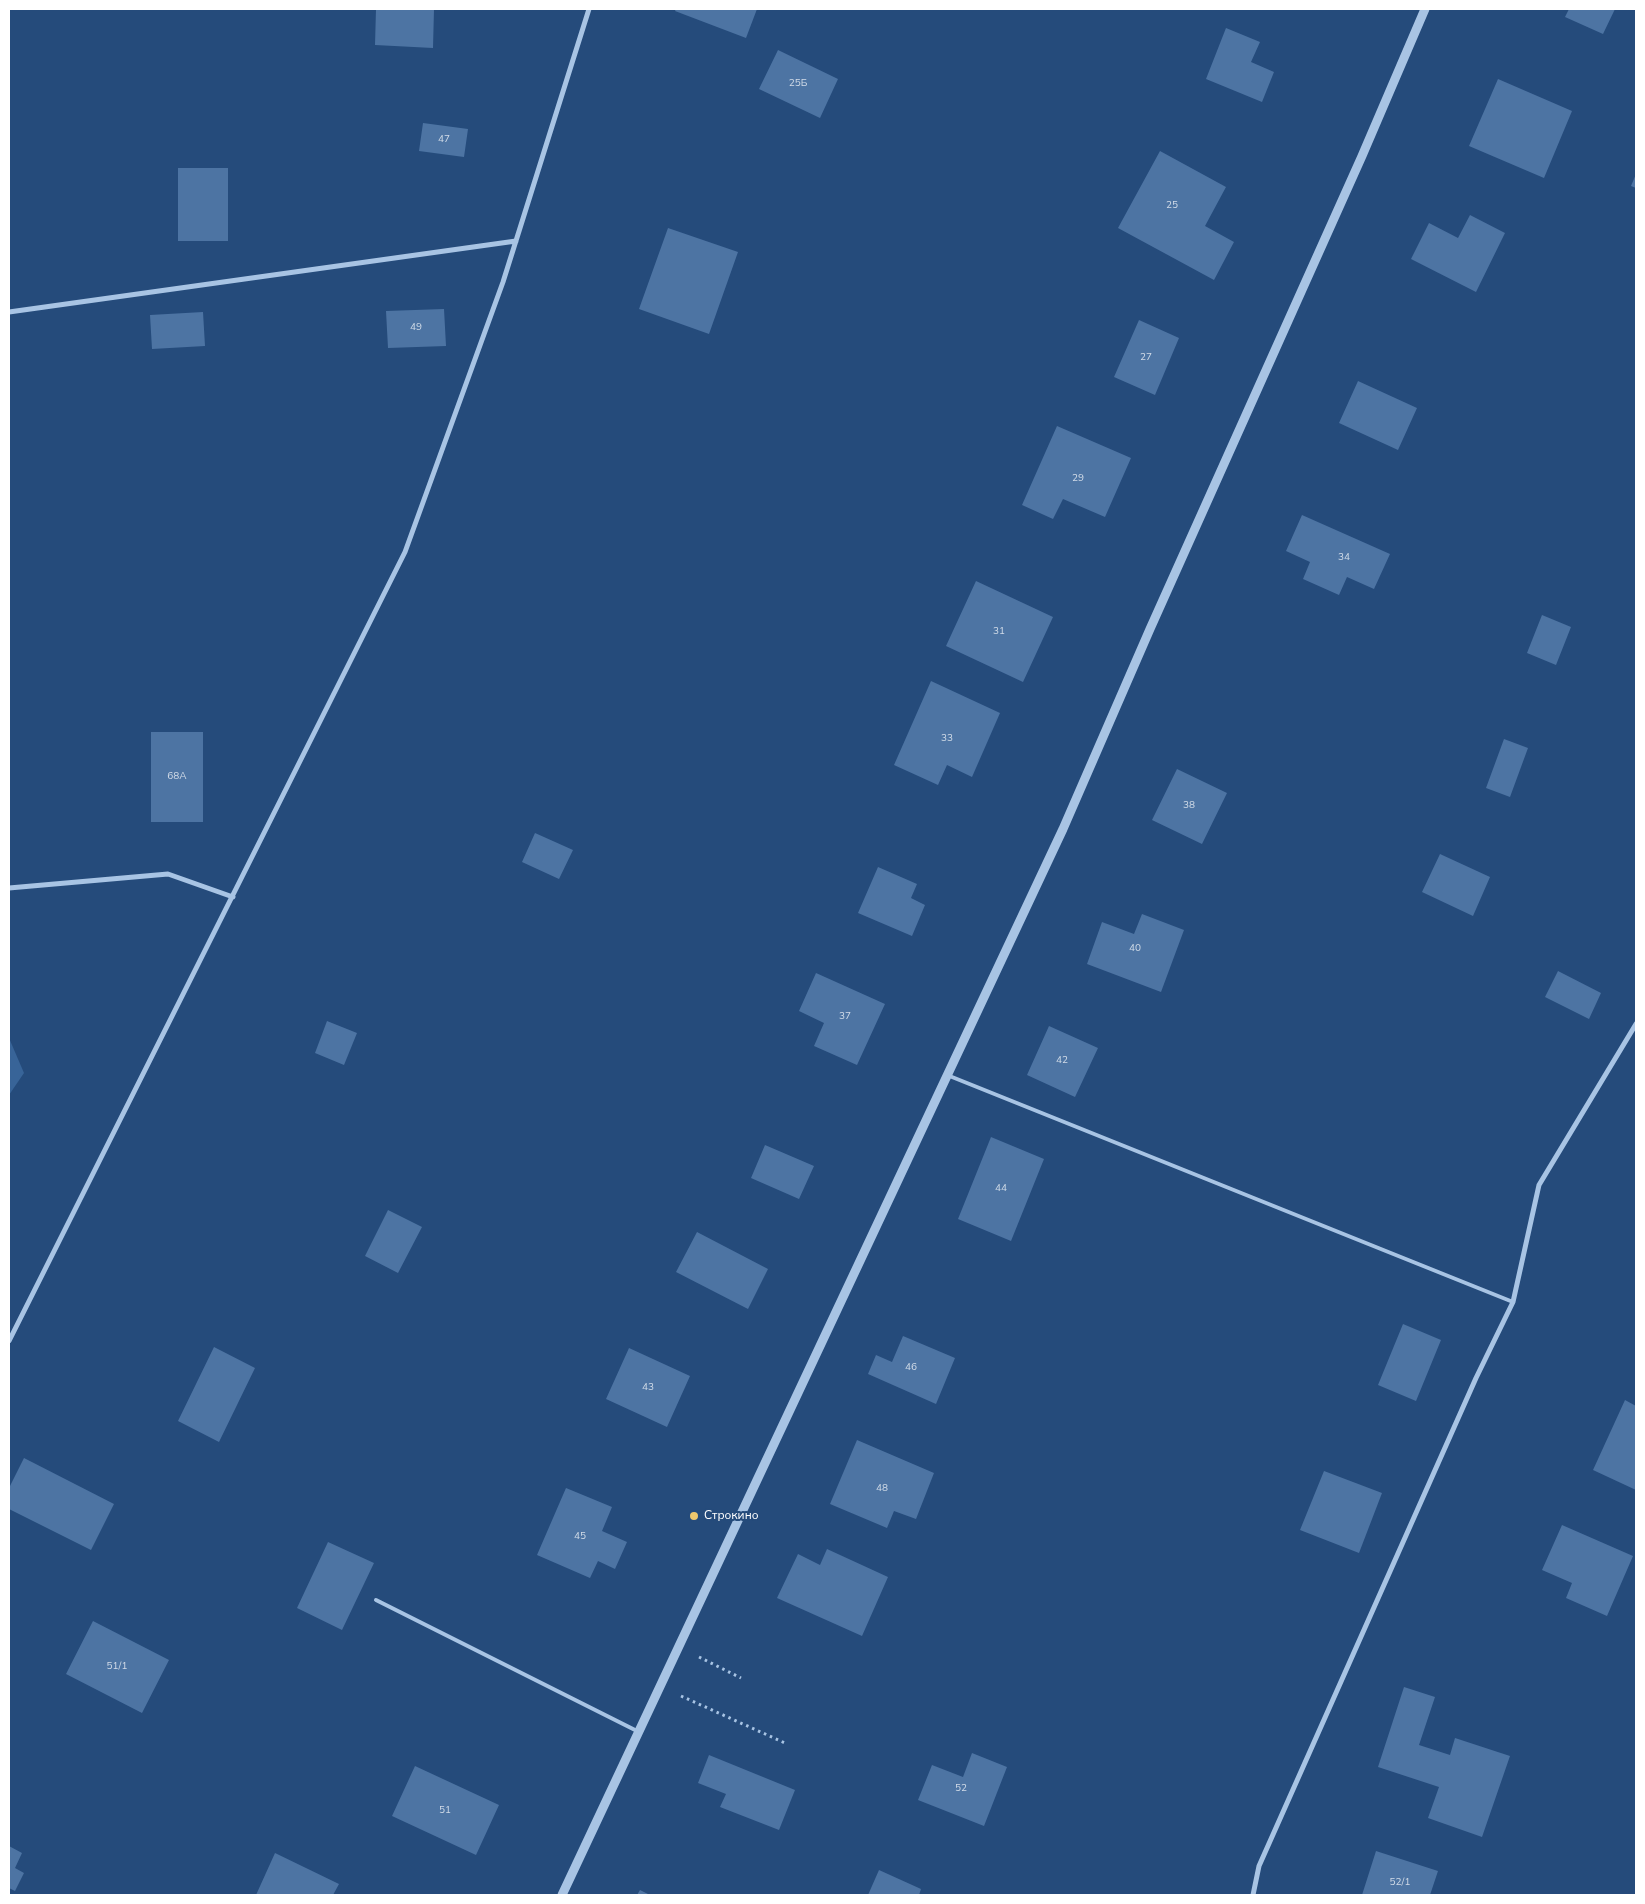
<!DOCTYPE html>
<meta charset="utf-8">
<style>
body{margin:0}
#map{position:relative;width:1645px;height:1904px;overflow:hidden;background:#254b7b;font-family:"Nunito Sans",sans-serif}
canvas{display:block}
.frame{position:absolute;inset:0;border:10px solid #fff;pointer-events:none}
</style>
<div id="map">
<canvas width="1645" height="1904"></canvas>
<div class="frame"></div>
</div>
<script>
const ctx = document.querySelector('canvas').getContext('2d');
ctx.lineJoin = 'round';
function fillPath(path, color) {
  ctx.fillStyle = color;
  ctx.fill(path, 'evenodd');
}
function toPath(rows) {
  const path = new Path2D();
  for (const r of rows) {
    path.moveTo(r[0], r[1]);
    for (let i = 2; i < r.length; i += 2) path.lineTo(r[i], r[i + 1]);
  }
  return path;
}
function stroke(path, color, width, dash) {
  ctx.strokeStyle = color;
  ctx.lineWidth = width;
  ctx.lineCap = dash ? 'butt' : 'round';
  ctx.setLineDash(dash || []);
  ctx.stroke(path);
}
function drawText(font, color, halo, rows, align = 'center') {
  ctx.font = font + ' "Nunito Sans",sans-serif';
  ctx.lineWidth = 4;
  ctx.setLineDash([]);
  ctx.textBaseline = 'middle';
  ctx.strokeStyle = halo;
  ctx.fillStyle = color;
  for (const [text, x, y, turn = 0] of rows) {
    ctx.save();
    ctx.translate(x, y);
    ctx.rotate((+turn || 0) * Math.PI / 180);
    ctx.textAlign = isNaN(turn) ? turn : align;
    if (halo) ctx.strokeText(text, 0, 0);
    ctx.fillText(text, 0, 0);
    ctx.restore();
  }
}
const green = toPath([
 [9,1038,24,1073,9,1095]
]);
const building = toPath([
 [376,9,434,9,433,48,375,45],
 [676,9,757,9,746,38,675,11],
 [1569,9,1615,9,1603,34,1565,17],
 [1226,28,1260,42,1251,62,1274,72,1262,102,1206,79],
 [778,50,838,79,820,118,759,89],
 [1498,79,1572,111,1544,178,1469,146],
 [423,123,468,129,464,157,419,151],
 [1160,151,1226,187,1205,226,1234,242,1214,280,1118,228],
 [178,168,228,168,228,241,178,241],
 [1636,174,1636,188,1631,186],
 [1470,215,1505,233,1476,292,1411,259,1429,223,1458,238],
 [668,228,738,252,709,334,639,309],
 [444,309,446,346,388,348,386,311],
 [203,312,205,346,152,349,150,315],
 [1139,320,1179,338,1155,395,1114,377],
 [1358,381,1417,408,1398,450,1339,423],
 [1057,426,1131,458,1105,517,1063,499,1053,519,1022,505],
 [1302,515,1390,554,1374,589,1347,577,1339,595,1303,579,1310,562,1286,551],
 [976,581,1053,617,1023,682,946,646],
 [1542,615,1571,627,1556,665,1527,653],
 [931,681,1000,713,972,777,947,765,938,785,894,765],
 [151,732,203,732,203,822,151,822],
 [1504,739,1528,748,1510,797,1486,788],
 [1177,769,1227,793,1202,844,1152,820],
 [535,833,573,850,559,879,522,862],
 [1440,854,1490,877,1473,916,1422,892],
 [878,867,917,884,911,898,925,905,912,936,858,913],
 [1142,914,1184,930,1161,992,1087,964,1102,922,1134,934],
 [1558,971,1601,993,1589,1019,1545,997],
 [816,973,885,1004,857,1065,814,1046,824,1023,799,1011],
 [327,1021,357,1033,344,1065,315,1053],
 [1049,1026,1098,1048,1075,1097,1027,1075],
 [991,1137,1044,1159,1011,1241,958,1219],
 [765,1145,814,1166,799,1199,751,1178],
 [388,1210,422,1227,398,1273,365,1256],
 [697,1232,768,1269,748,1309,676,1272],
 [1403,1324,1441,1340,1416,1401,1378,1385],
 [903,1336,955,1358,936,1404,868,1374,876,1355,892,1362],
 [214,1347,255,1368,219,1442,178,1421],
 [629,1348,690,1376,667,1427,606,1399],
 [1625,1400,1636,1406,1636,1490,1593,1470],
 [857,1440,934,1473,916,1519,894,1511,887,1528,830,1504],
 [24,1458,114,1504,91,1550,9,1509,9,1488],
 [1324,1471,1382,1493,1359,1553,1300,1530],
 [566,1488,612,1507,602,1531,627,1542,615,1569,598,1561,590,1578,537,1555],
 [1562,1525,1633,1556,1607,1616,1566,1598,1572,1583,1542,1570],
 [328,1542,374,1563,342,1630,297,1608],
 [827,1549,888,1577,862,1636,777,1598,798,1554,820,1565],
 [93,1621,169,1660,142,1713,66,1674],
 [1404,1687,1435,1697,1419,1745,1450,1755,1455,1738,1510,1756,1482,1837,1428,1818,1439,1787,1378,1767],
 [972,1753,1007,1767,984,1826,918,1800,932,1765,963,1777],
 [709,1755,795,1790,779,1830,720,1807,726,1794,698,1783],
 [415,1766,499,1805,476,1855,392,1816],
 [9,1846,22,1853,15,1868,24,1873,15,1891,9,1888],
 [1376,1851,1438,1871,1430,1895,1362,1895],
 [275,1853,339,1884,333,1895,256,1895],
 [879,1870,921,1889,919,1895,868,1895],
 [640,1890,650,1895,637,1895]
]);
const path = toPath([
 [699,1657,741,1678],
 [681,1696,785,1743]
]);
const service = toPath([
 [947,1075,1513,1302],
 [376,1600,639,1732]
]);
const minor = toPath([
 [9,312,516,241],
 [9,888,168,874,233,897],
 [9,1341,405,552,503,282,589,9],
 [1253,1895,1259,1866,1476,1378,1513,1302,1539,1185,1636,1024]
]);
const tertiary = toPath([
 [562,1895,1063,829,1150,629,1362,156,1425,9]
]);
const markers = [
 [694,1516,5,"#eec86d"]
];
const numberNames = [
 ["25Б",798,84],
 ["47",444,140],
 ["25",1172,206],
 ["49",416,328],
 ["27",1146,358],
 ["29",1078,479],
 ["34",1344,558],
 ["31",999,632],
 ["33",947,739],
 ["68А",177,777],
 ["38",1189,806],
 ["40",1135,949],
 ["37",845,1017],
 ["42",1062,1061],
 ["44",1001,1189],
 ["46",911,1368],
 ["43",648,1388],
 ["48",882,1489],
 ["45",580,1537],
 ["51/1",117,1667],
 ["52",961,1789],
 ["51",445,1811],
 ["52/1",1400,1883]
];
const poiNames = [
 ["Строкино",704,1516]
];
fillPath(green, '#386498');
fillPath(building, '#4d74a3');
stroke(path, '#a8c4e4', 3, [2.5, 4]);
stroke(service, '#a8c4e4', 4);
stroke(minor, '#a8c4e4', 5);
stroke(tertiary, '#a8c4e4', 9);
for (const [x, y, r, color] of markers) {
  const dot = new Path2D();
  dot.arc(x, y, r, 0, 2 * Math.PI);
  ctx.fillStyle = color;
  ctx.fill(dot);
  stroke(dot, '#254b7b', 2);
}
drawText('10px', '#d2dce8', null, numberNames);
drawText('12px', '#fff', '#254b7b', poiNames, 'left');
</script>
